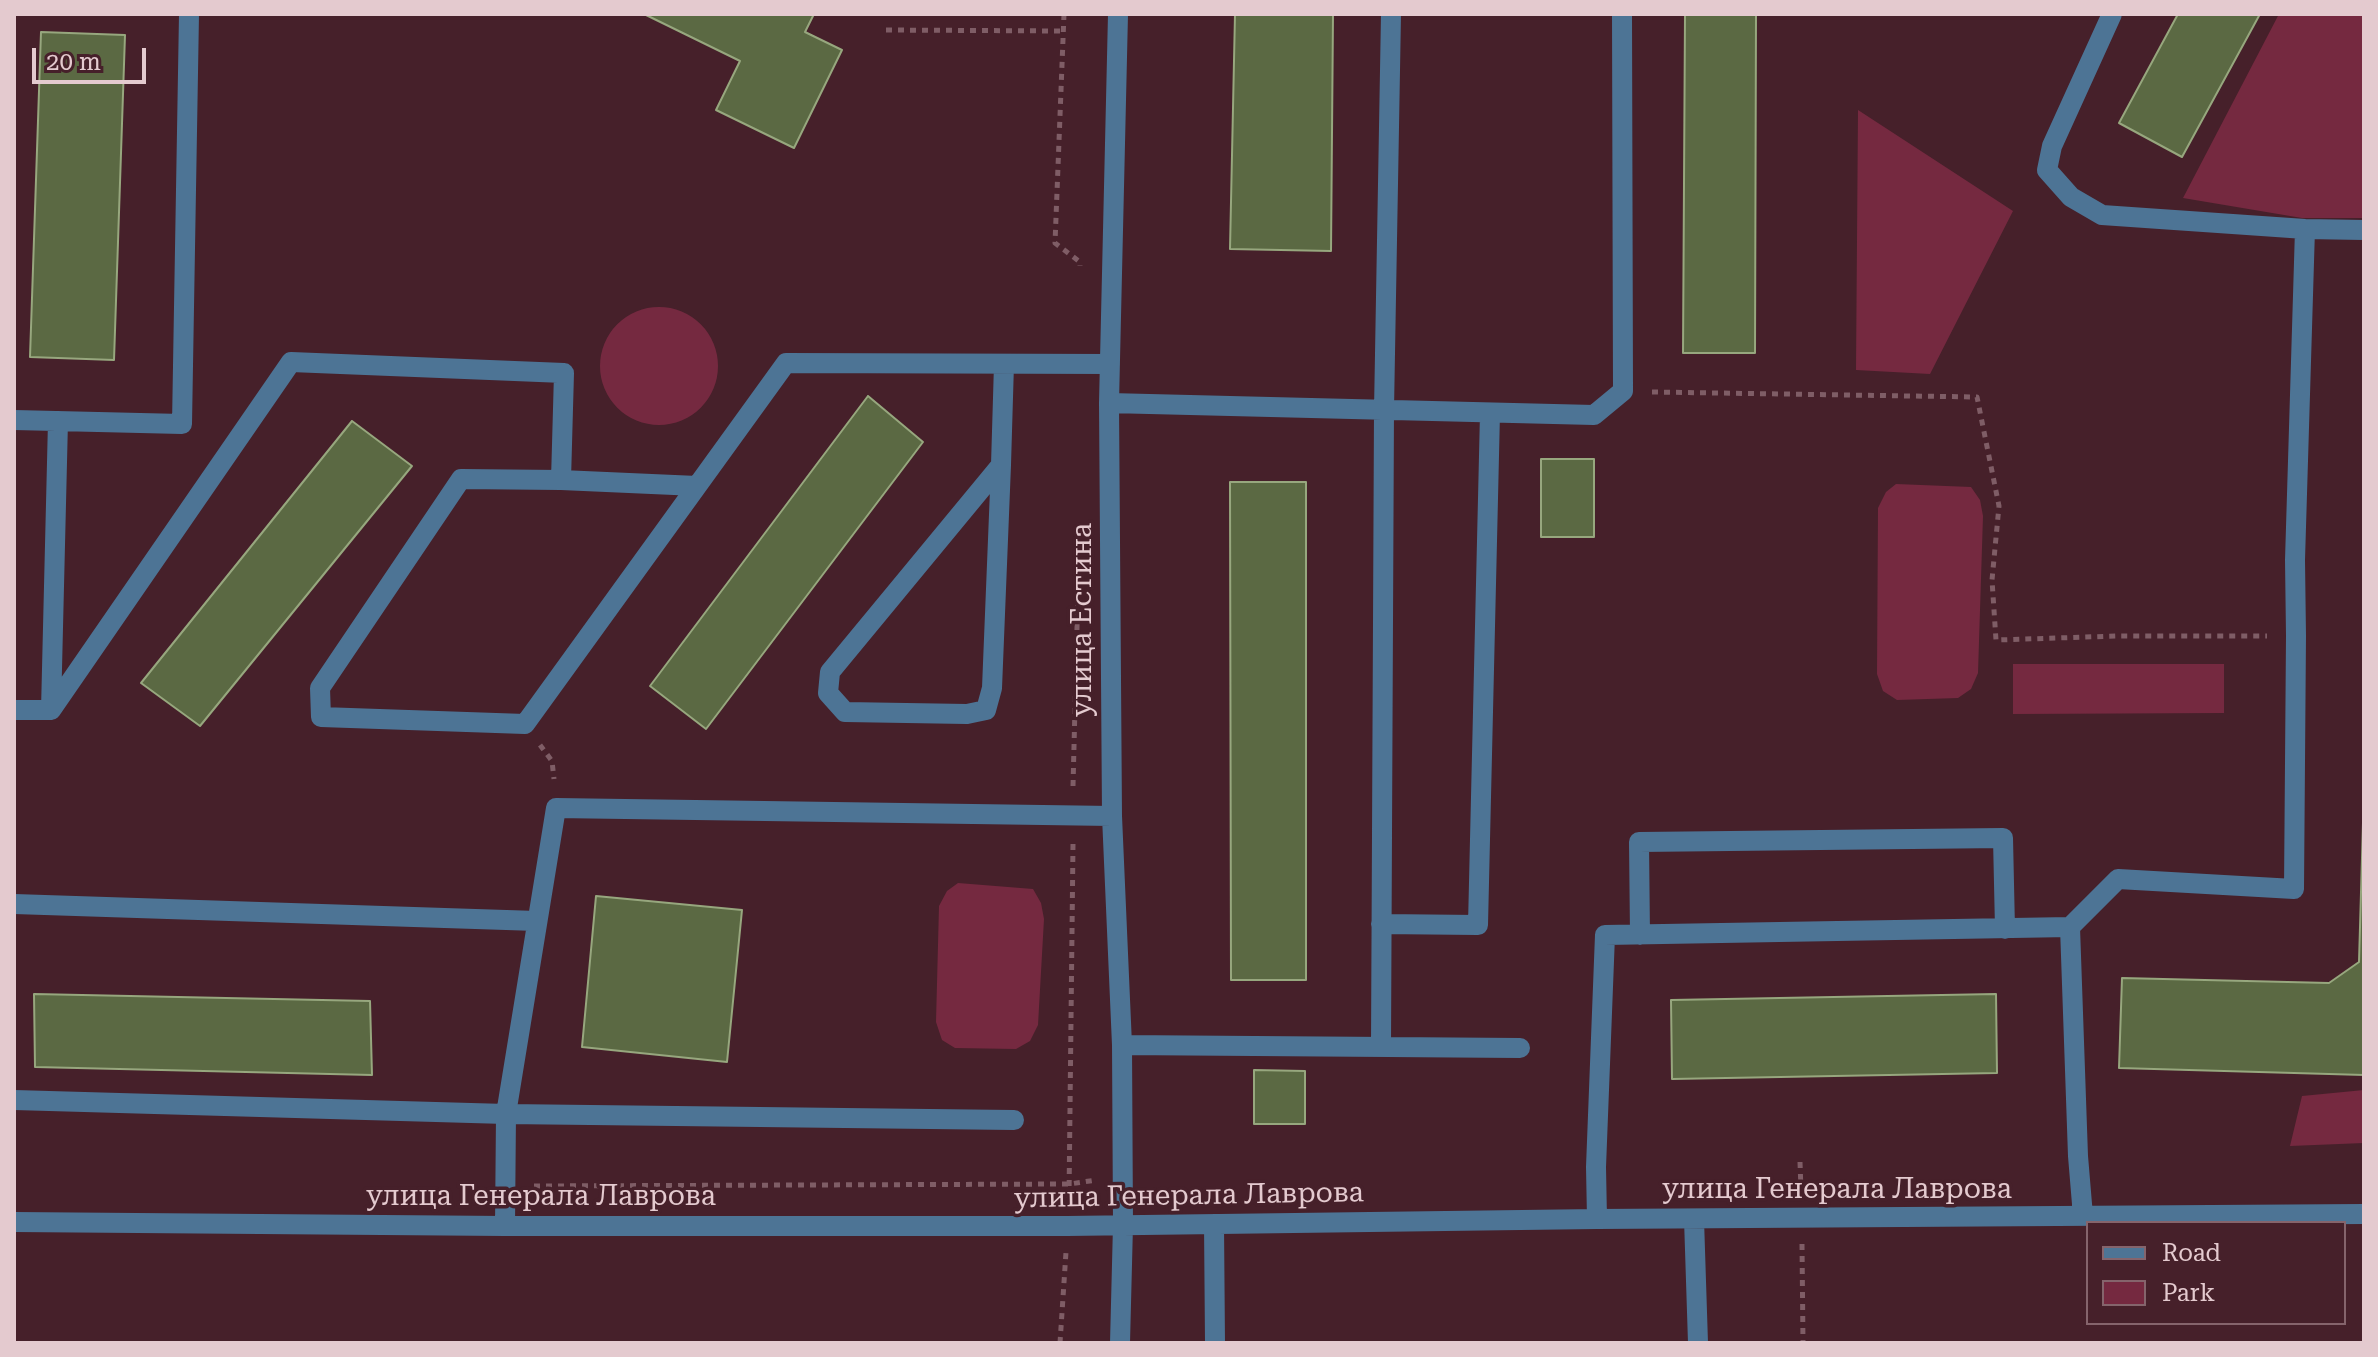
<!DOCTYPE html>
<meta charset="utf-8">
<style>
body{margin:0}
#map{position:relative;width:2378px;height:1357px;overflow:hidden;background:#46202a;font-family:"Roboto Serif",serif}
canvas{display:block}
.frame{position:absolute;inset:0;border:16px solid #e4cacf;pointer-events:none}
.legend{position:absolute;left:2086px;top:1221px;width:260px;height:104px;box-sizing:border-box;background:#46202a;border:2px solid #85646c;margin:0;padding:10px 14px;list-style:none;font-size:24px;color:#e4cacf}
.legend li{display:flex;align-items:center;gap:16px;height:40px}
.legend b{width:40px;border:2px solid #85646c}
.scale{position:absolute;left:32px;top:48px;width:114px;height:36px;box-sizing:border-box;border:4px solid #e4cacf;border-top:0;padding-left:10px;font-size:24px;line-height:28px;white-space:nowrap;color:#e4cacf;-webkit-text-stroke:6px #46202a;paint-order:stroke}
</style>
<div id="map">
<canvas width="2378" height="1357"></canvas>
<div class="frame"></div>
<ul class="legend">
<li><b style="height:10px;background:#4d7495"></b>Road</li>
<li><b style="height:22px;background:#752940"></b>Park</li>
</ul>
<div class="scale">20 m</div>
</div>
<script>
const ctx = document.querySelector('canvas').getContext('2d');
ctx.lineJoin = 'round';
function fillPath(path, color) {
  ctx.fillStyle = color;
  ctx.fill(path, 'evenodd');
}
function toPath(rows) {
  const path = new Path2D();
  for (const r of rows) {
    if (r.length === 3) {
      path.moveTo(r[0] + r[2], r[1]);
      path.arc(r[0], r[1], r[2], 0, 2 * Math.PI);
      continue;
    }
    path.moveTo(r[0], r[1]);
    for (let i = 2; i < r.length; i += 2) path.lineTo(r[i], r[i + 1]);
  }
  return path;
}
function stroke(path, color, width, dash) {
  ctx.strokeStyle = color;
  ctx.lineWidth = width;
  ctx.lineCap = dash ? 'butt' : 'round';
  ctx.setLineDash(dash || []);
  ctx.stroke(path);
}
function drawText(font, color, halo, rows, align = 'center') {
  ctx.font = font + ' "Roboto Serif",serif';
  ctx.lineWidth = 7;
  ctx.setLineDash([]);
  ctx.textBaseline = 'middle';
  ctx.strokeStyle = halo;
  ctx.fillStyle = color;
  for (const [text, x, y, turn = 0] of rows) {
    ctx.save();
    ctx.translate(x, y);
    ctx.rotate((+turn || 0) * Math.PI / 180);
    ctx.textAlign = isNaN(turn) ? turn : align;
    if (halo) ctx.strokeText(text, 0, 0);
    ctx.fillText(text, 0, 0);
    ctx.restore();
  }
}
const green = toPath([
 [2279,14,2364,14,2364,218,2302,218,2183,198],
 [1858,110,2013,211,1930,374,1856,370],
 [659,366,59],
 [1896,484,1971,487,1980,500,1983,516,1978,673,1971,689,1958,698,1897,700,1883,691,1877,674,1878,508,1886,492],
 [2013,664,2224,664,2224,713,2013,714],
 [958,883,1033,889,1041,903,1044,919,1038,1025,1030,1041,1016,1049,955,1048,942,1040,936,1022,939,906,947,891],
 [2364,1090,2364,1143,2290,1146,2302,1096]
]);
const building = toPath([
 [644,14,814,14,805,32,842,50,794,148,716,110,740,61,644,14],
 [1235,14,1333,14,1331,251,1230,249,1235,14],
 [1685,14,1756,14,1755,353,1683,353,1685,14],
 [2178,14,2260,14,2182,157,2119,123,2178,14],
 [41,32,125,35,114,360,30,357,41,32],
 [868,396,923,442,706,729,650,686,868,396],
 [352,421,412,466,200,726,141,683,352,421],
 [1541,459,1594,459,1594,537,1541,537,1541,459],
 [1230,482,1306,482,1306,980,1231,980,1230,482],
 [2364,788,2364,1075,2119,1068,2122,978,2329,983,2359,962,2364,788],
 [596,896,742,910,727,1062,582,1047,596,896],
 [34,994,370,1001,372,1075,35,1067,34,994],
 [1996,994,1997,1073,1672,1079,1671,1000,1996,994],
 [1254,1070,1305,1071,1305,1124,1254,1124,1254,1070]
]);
const path = toPath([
 [1064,14,1055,243,1080,262,1080,266],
 [886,30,1064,31],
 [1652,392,1977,397,1999,506,1992,580,1996,640,2117,636,2267,636],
 [540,745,552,761,554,779],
 [1073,786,1078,588],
 [1800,1162,1801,1190],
 [534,1186,1070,1184,1096,1180],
 [1069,1198,1073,844],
 [1802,1244,1803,1343],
 [1060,1343,1066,1252]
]);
const minor = toPath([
 [1118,14,1109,403,1112,816,1122,1045,1123,1225,1120,1343],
 [2112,14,2052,146,2047,170,2071,197,2102,215,2305,229,2364,230],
 [1109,403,1594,415,1623,391,1622,14],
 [14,420,182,424,189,14],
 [1001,465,830,672,828,693,845,712,967,714,986,710,992,688,1001,465,1004,364],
 [561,480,697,486],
 [14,710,51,710,58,421],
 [51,710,291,362,564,373,561,480,461,479,320,688,321,717,525,724,786,363,1110,364],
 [14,904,537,921],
 [1381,924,1478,925,1490,413],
 [1640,935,1639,842,2003,838,2005,929],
 [1122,1045,1520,1048],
 [1381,1046,1384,410,1391,14],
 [14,1100,506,1114,1014,1120],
 [2083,1216,2078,1156,2070,927,2118,879,2294,889,2296,636,2295,560,2305,229],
 [1597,1219,1596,1167,1605,935,2070,927],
 [1694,1219,1698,1343],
 [14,1222,505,1226,1067,1226,1597,1219,2364,1214],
 [1214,1224,1215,1343],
 [505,1226,506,1114,556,808,1112,816]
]);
const streetNames = [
 ["улица Естина",1083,620,-90],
 ["улица Генерала Лаврова",1837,1190],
 ["улица Генерала Лаврова",1189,1196,-1],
 ["улица Генерала Лаврова",541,1197]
];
fillPath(green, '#752940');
fillPath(building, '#5b6943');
stroke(building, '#97a77e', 2);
stroke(path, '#7f5d66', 5, [6, 6]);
stroke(minor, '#4d7495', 20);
drawText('28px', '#e4cacf', '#46202a', streetNames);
</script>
